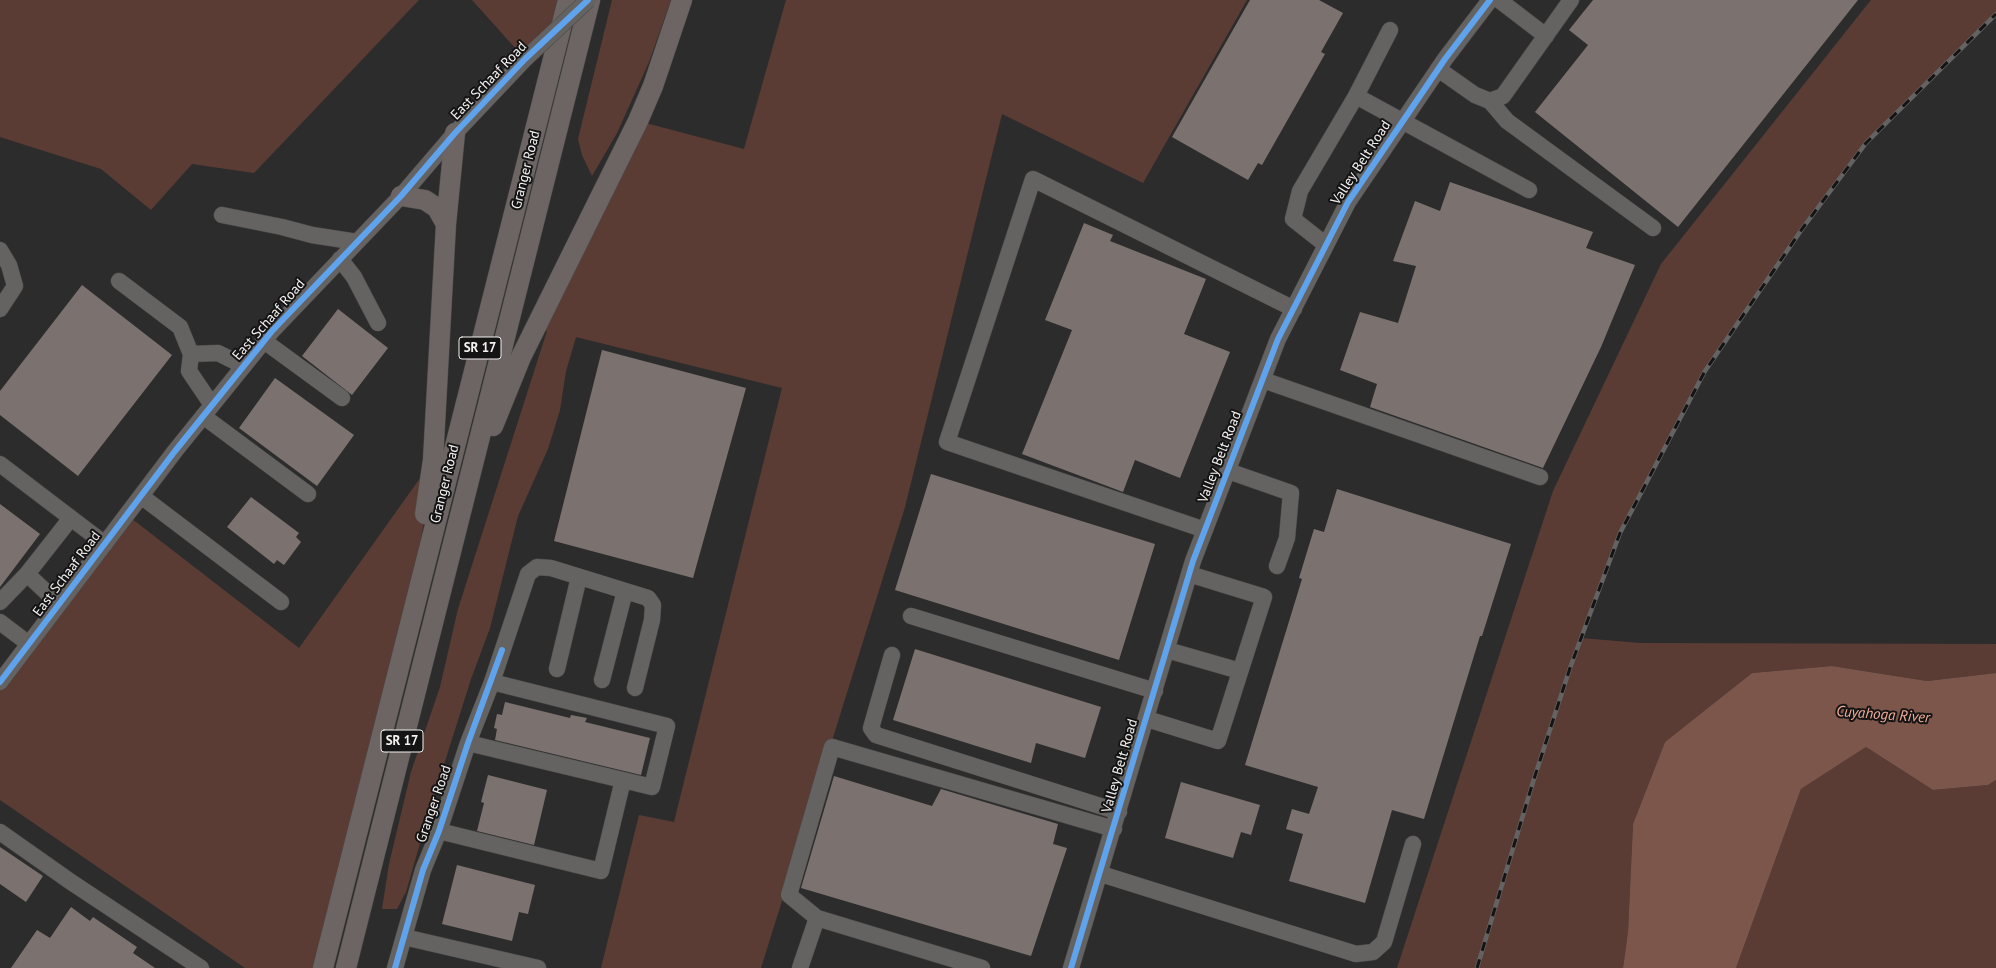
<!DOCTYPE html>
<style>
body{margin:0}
canvas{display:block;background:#2d2c2c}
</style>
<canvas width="1996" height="968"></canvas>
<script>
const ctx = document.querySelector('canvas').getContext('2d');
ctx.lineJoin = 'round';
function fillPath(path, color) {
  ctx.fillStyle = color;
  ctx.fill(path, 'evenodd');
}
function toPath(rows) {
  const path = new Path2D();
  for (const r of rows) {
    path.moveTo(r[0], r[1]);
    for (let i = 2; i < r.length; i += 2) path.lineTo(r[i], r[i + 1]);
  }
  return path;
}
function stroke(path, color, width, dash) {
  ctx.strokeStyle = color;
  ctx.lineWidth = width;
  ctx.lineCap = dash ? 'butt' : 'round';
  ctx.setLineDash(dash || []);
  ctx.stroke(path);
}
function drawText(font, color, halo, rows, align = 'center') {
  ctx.font = font + ' "PT Sans",sans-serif';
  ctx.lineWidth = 4;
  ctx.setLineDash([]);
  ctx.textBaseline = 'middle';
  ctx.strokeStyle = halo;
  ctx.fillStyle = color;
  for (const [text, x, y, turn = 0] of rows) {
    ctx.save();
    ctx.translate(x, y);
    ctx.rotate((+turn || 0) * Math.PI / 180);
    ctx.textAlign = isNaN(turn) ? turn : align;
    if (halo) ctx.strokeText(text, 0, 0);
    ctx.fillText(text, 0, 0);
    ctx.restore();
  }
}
const green = toPath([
 [0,0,419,0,254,173,192,164,151,210,101,169,0,137],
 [472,0,569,0,525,59],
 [612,0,671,0,649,62,617,133,592,176,582,155,578,139],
 [786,0,1247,0,1143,183,1002,114,905,507,761,968,601,968,639,815,674,822,782,388,576,337,566,371,560,410,548,449,518,516,490,628,471,679,428,815,406,892,397,909,382,909,389,864,411,772,440,687,458,609,547,331,536,328,638,121,744,149],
 [1871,0,1996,0,1996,14,1866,143,1802,229,1705,371,1620,533,1581,638,1640,643,1996,644,1996,673,1927,681,1832,666,1752,673,1665,742,1633,824,1628,931,1623,968,1397,968,1553,491,1661,264],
 [433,460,430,491,391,695,323,968,245,968,0,800,0,682,127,515,299,648],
 [1866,747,1933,790,1988,785,1996,780,1996,968,1736,968,1801,789]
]);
const water = toPath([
 [1832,666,1927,681,1996,673,1996,780,1988,785,1933,790,1866,747,1801,789,1736,968,1623,968,1628,931,1633,824,1665,742,1752,673]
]);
const building = toPath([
 [1250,0,1319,0,1343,13,1321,52,1325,54,1262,165,1258,163,1248,180,1172,137],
 [1593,0,1858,0,1678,227,1535,112,1588,45,1569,30],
 [1450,182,1593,232,1586,248,1635,265,1601,347,1543,468,1370,407,1377,384,1340,370,1360,312,1398,323,1416,266,1393,261,1415,201,1440,211],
 [1084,223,1113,235,1110,241,1206,279,1184,334,1230,352,1180,478,1135,460,1123,492,1022,454,1072,330,1045,320],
 [82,285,172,355,78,476,0,415,0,391],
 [338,309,388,348,352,395,302,356],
 [602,350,746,388,693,578,554,541],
 [275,378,354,435,317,486,239,428],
 [931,474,1155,544,1119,660,895,590],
 [1337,489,1511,544,1482,636,1480,636,1424,819,1392,810,1365,903,1289,881,1303,834,1286,829,1292,809,1309,814,1318,787,1245,765,1302,579,1299,578,1314,529,1324,532],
 [251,497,299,533,296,537,301,542,284,565,277,560,274,564,227,527],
 [0,504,40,534,0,587],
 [915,649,1101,707,1085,758,1036,743,1031,763,893,720],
 [505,702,570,718,571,715,587,718,585,722,650,738,641,775,495,740,497,729,494,728,497,714,502,715],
 [488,775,547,790,534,845,477,831,484,803,481,802],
 [834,776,932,806,941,789,1058,824,1053,844,1067,848,1031,956,801,888],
 [1181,782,1260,805,1251,835,1241,832,1233,858,1165,838],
 [0,847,43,876,26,902,0,884],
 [457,865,535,885,528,914,519,912,512,941,442,924],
 [71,907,90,921,93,917,137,947,133,953,155,968,11,968,37,930,50,938]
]);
const minor = toPath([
 [1499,0,1546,36],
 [1438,69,1475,95,1490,101,1503,96,1571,0],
 [1356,96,1390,30],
 [1490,101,1507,121,1653,228],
 [222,215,282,227,312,235,357,242],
 [1326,245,1293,219,1300,191,1356,96,1529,190],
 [0,250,9,265,15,286,0,309],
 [340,259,354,277,378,323],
 [119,281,180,327,191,354],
 [264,341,342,398],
 [1263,380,1540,477],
 [212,405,189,371,191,354,218,353,244,366],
 [203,416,308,494],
 [0,464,105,544],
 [1228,471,1291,493,1287,538,1277,566],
 [141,496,281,602],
 [1205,530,947,442,1033,179,1294,309],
 [0,602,27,574],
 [59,604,27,574,71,518],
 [911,616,1155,691],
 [0,622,29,644],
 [1167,650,1240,671],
 [892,655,871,728,876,735,1119,812],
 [557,669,579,577],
 [602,680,625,591],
 [0,682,175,451,272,331,401,196,455,133,525,59],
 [1147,719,1218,741,1264,597,1189,574],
 [468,743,652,787,667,726,492,682],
 [439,831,601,871,623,780],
 [0,832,71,882,201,968],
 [1101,874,1356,954,1373,952,1384,942,1413,844],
 [404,937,538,968],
 [395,968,423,870,439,831,468,743,492,682,528,574,537,567,551,568,648,598,653,605,652,620,635,688],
 [800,968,817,918],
 [982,968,817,918,789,895,832,747,1114,829],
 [1071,968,1193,561,1278,339,1348,202,1445,59,1490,0]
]);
const major = toPath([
 [401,196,425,200,437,208,446,224],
 [493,426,521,357,638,121,653,86,682,0],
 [425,514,433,460,446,224,455,133],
 [323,968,568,0],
 [346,968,590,0]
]);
const rail = toPath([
 [1477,968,1533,782,1570,668,1620,533,1705,371,1802,229,1866,143,1996,14]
]);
const minorBridge = toPath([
 [525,59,588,0]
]);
const cycleway = toPath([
 [0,682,175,451,272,331,401,196,455,133,525,59,588,0],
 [395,968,423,870,439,831,468,743,502,650],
 [1071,968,1193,561,1278,339,1348,202,1445,59,1490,0]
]);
const shields = [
 [480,348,42],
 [402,741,42]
];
const shieldNames = [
 ["SR 17",480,348],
 ["SR 17",402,741]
];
const streetNames = [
 ["East Schaaf Road",489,81,-46],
 ["Valley Belt Road",1361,163,-57],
 ["Granger Road",526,170,-76],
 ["East Schaaf Road",269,320,-49],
 ["Valley Belt Road",1220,457,-69],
 ["Granger Road",445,484,-76],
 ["East Schaaf Road",67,574,-53],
 ["Valley Belt Road",1120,766,-74],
 ["Granger Road",434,804,-71]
];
const waterNames = [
 ["Cuyahoga River",1883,715,4]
];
fillPath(green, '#5b3c34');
fillPath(water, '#7c564b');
fillPath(building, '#7b726f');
stroke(minor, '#4a4949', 17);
stroke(major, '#4a4949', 21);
stroke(minor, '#646362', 16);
stroke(major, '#6c6563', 20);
stroke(rail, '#646363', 4.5);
stroke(rail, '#151414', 3, [9]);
stroke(minorBridge, '#4a4949', 17, []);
stroke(minorBridge, '#646362', 16);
stroke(cycleway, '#60a3ed', 6);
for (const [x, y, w] of shields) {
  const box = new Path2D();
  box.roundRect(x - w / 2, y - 11, w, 22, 3);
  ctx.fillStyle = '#151414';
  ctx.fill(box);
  stroke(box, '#f4f2f1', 1);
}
drawText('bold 13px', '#f4f2f1', null, shieldNames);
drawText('14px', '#f4f2f1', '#151414', streetNames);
drawText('italic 15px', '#f3ac98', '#151414', waterNames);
</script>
